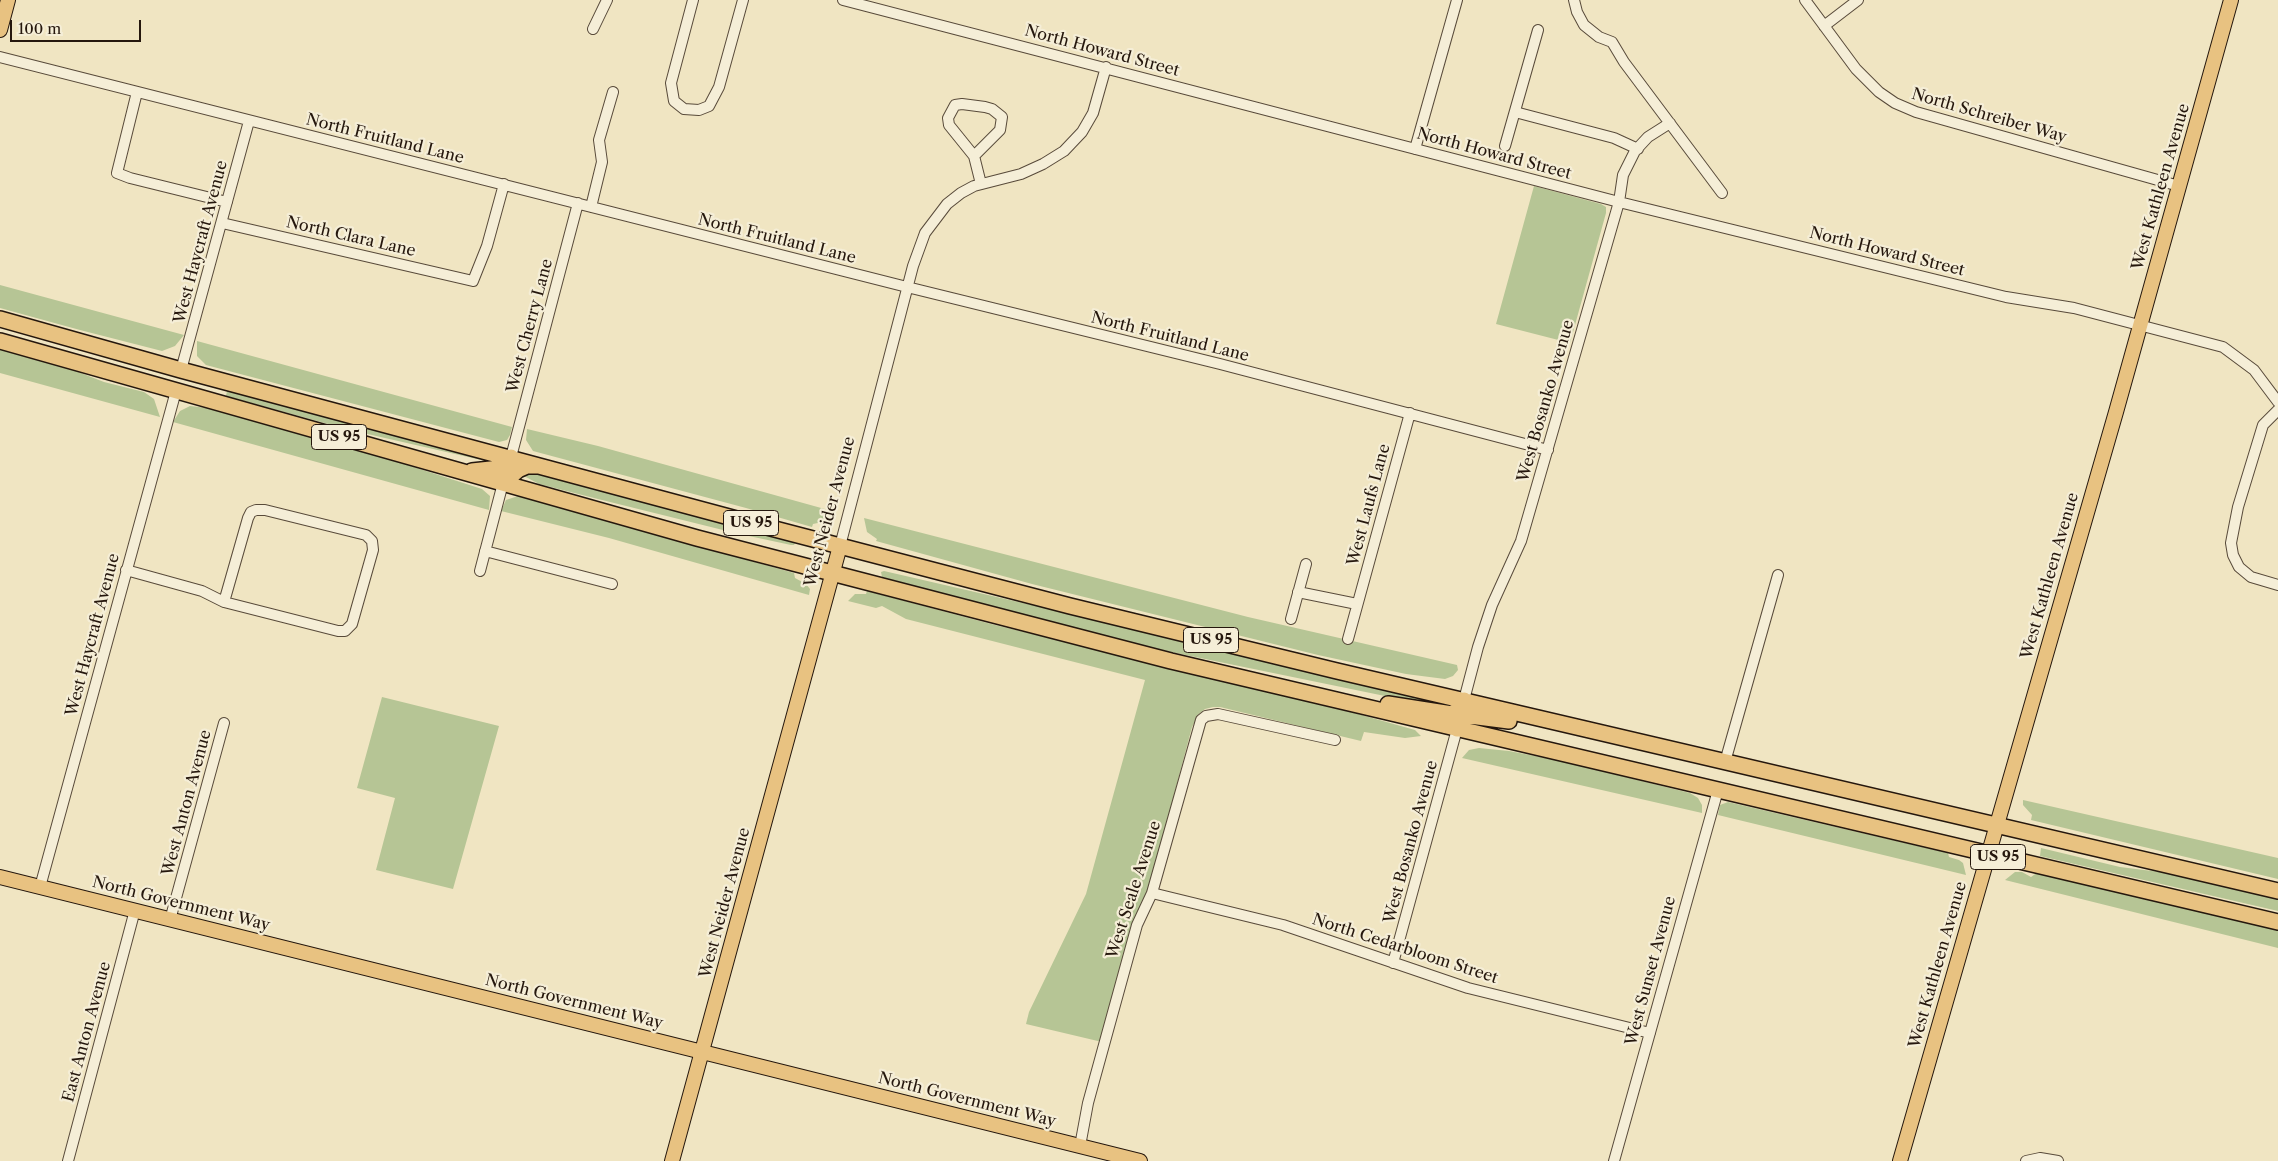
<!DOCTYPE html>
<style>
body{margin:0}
#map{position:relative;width:2278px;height:1161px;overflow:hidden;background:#f0e5c2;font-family:"Libre Caslon Text",serif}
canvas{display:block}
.scale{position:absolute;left:10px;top:20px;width:131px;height:22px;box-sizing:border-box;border:2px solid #25170d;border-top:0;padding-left:6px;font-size:15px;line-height:18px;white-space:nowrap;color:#25170d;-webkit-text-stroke:4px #f5eed7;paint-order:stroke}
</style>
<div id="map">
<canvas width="2278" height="1161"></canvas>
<div class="scale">100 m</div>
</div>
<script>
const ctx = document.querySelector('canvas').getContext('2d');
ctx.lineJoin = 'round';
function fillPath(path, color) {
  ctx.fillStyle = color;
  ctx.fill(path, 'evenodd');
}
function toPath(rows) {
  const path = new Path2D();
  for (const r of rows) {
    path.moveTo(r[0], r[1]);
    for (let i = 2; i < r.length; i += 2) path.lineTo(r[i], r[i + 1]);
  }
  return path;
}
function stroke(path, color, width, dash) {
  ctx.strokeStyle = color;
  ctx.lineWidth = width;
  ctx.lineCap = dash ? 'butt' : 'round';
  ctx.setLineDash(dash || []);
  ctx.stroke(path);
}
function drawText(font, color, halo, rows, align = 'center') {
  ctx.font = font + ' "Libre Caslon Text",serif';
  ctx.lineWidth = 4.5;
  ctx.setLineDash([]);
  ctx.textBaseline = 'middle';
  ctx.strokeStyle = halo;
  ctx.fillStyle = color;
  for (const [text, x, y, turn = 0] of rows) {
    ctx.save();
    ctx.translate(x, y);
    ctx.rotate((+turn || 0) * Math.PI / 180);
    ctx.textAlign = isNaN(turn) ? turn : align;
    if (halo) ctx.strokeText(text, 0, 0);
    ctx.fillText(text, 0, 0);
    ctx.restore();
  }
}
const green = toPath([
 [1534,186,1601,204,1606,207,1606,213,1570,343,1496,324],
 [0,285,184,335,175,346,162,351,80,330,0,308],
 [197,341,512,427,510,435,507,440,499,442,206,365,197,356],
 [0,348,63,366,104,382,144,392,154,399,160,417,0,373],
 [227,391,268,399,490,459,490,462,350,430,226,396],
 [190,406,208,408,367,452,482,489,490,496,489,510,173,422,180,411],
 [527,429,598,446,832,511,827,521,813,524,812,527,746,508,533,451,526,440],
 [527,473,537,473,793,540,795,543,794,545,791,545,735,533,598,499,539,484,524,476],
 [518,496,794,573,795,578,806,584,810,589,809,595,609,538,501,511,506,500],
 [864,518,1248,617,1457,665,1458,670,1453,676,1445,679,1406,674,1318,655,1032,584,876,541,877,539,867,532],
 [884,571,1027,604,1139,626,1422,695,1423,699,1419,703,1171,652,1074,629,882,577,881,572],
 [867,591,995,625,1308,700,1415,730,1421,736,1405,738,1364,732,1361,741,1220,707,1213,707,1205,709,1199,714,1192,727,1151,882,1131,927,1102,1042,1026,1024,1029,1012,1086,894,1145,680,906,619,882,606,876,608,848,601,855,594,866,594],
 [382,697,499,726,453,889,376,870,395,798,357,788],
 [1479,748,1509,751,1561,761,1690,793,1698,798,1702,805,1702,813,1462,758,1469,750],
 [2023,800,2278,858,2278,879,2031,820,2032,815,2023,805],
 [1728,802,1948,853,1949,857,1959,860,1963,863,1966,875,1718,815,1720,805],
 [2041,848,2120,867,2176,874,2278,897,2278,911,2040,856],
 [2015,872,2022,872,2031,877,2038,872,2278,928,2278,948,2005,880]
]);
const minor = toPath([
 [693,0,671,83,674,101,684,109,699,110,709,106,719,87,743,0],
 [843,0,1619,202,2006,297,2074,308,2223,347,2254,370,2278,402],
 [1574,0,1577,12,1584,25,1599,37,1612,42,1624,62,1722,193],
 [1805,0,1856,69,1879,92,1895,103,1916,112,2179,186],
 [1824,26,1858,0],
 [593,29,607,0],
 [0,57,907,287,1220,364,1548,450],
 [137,92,117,173,130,178,227,202],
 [1515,112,1614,138,1638,149],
 [1505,146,1538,30],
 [1415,149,1457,0],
 [974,156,1000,130,1002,117,992,109,985,107,962,104,955,105,948,118,949,125,974,156,981,184],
 [591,207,602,162,599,140,613,92],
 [222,223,473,281,487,246,504,184],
 [181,370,249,121],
 [2278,410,2263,425,2238,507,2231,543,2233,555,2239,567,2251,577,2278,585],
 [511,457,578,203],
 [840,546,913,266,925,233,947,204,961,193,974,186,1021,174,1043,164,1064,151,1082,132,1093,113,1106,67],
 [485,551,612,584],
 [126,570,202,591,224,602,338,631,345,631,352,624,373,550,372,541,366,535,265,510,256,510,251,512,248,518,224,602],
 [480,571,503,483],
 [1298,592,1357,604],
 [1291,619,1306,564],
 [1348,639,1410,413],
 [1464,700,1478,647,1492,605,1521,541,1619,202,1623,175,1635,151,1648,137,1670,123],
 [1725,762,1778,575],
 [40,887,176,391],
 [1152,893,1283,925,1468,988,1650,1033],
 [170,920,224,723],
 [1393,963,1457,729],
 [1080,1146,1088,1103,1137,925,1152,893,1201,720,1206,716,1218,714,1335,740],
 [68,1161,135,910],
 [1614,1161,1718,790],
 [2026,1161,2040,1158,2058,1161]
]);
const major = toPath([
 [0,30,8,0],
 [0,877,1140,1161],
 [672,1161,840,546],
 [1900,1161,2116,412,2231,0]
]);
const highway = toPath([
 [0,319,181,370,744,521,1070,606,1337,671,2278,891],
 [0,341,697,538,1171,661,2278,922],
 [472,471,500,468,511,457],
 [503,483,518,470,527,466,536,466],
 [1388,704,1452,714,1460,708,1464,700],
 [1457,729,1462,720,1470,716,1509,721]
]);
const shields = [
 [339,437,55],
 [751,523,55],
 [1211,640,55],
 [1998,857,55]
];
const shieldNames = [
 ["US 95",339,437],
 ["US 95",751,523],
 ["US 95",1211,640],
 ["US 95",1998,857]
];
const streetNames = [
 ["North Howard Street",1102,51,15],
 ["North Schreiber Way",1989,116,16],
 ["North Fruitland Lane",385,139,14],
 ["North Howard Street",1494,154,15],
 ["West Kathleen Avenue",2161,187,-74],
 ["North Clara Lane",351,237,13],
 ["North Fruitland Lane",777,239,14],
 ["West Haycraft Avenue",201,242,-75],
 ["North Howard Street",1887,252,14],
 ["West Cherry Lane",530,326,-75],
 ["North Fruitland Lane",1170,337,14],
 ["West Bosanko Avenue",1546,401,-74],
 ["West Laufs Lane",1369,505,-75],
 ["West Neider Avenue",830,512,-75],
 ["West Kathleen Avenue",2050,576,-74],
 ["West Haycraft Avenue",93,635,-75],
 ["West Anton Avenue",187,803,-75],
 ["West Bosanko Avenue",1411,842,-75],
 ["West Seale Avenue",1134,890,-72],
 ["West Neider Avenue",725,903,-75],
 ["North Government Way",181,904,14],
 ["North Cedarbloom Street",1405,949,18],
 ["West Kathleen Avenue",1938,965,-74],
 ["West Sunset Avenue",1651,971,-75],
 ["North Government Way",574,1002,14],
 ["East Anton Avenue",87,1032,-75],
 ["North Government Way",967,1100,14]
];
fillPath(green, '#b6c595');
stroke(minor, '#584a3a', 12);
stroke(major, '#25170d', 16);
stroke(highway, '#25170d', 18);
stroke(minor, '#f5eed7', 10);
stroke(major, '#e8c281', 14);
stroke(highway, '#e8c281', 15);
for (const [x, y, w] of shields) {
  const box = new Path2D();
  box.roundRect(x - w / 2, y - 12.5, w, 25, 4);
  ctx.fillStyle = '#f5eed7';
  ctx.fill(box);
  stroke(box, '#25170d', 1);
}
drawText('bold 15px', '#25170d', null, shieldNames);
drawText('16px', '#25170d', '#f5eed7', streetNames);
</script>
